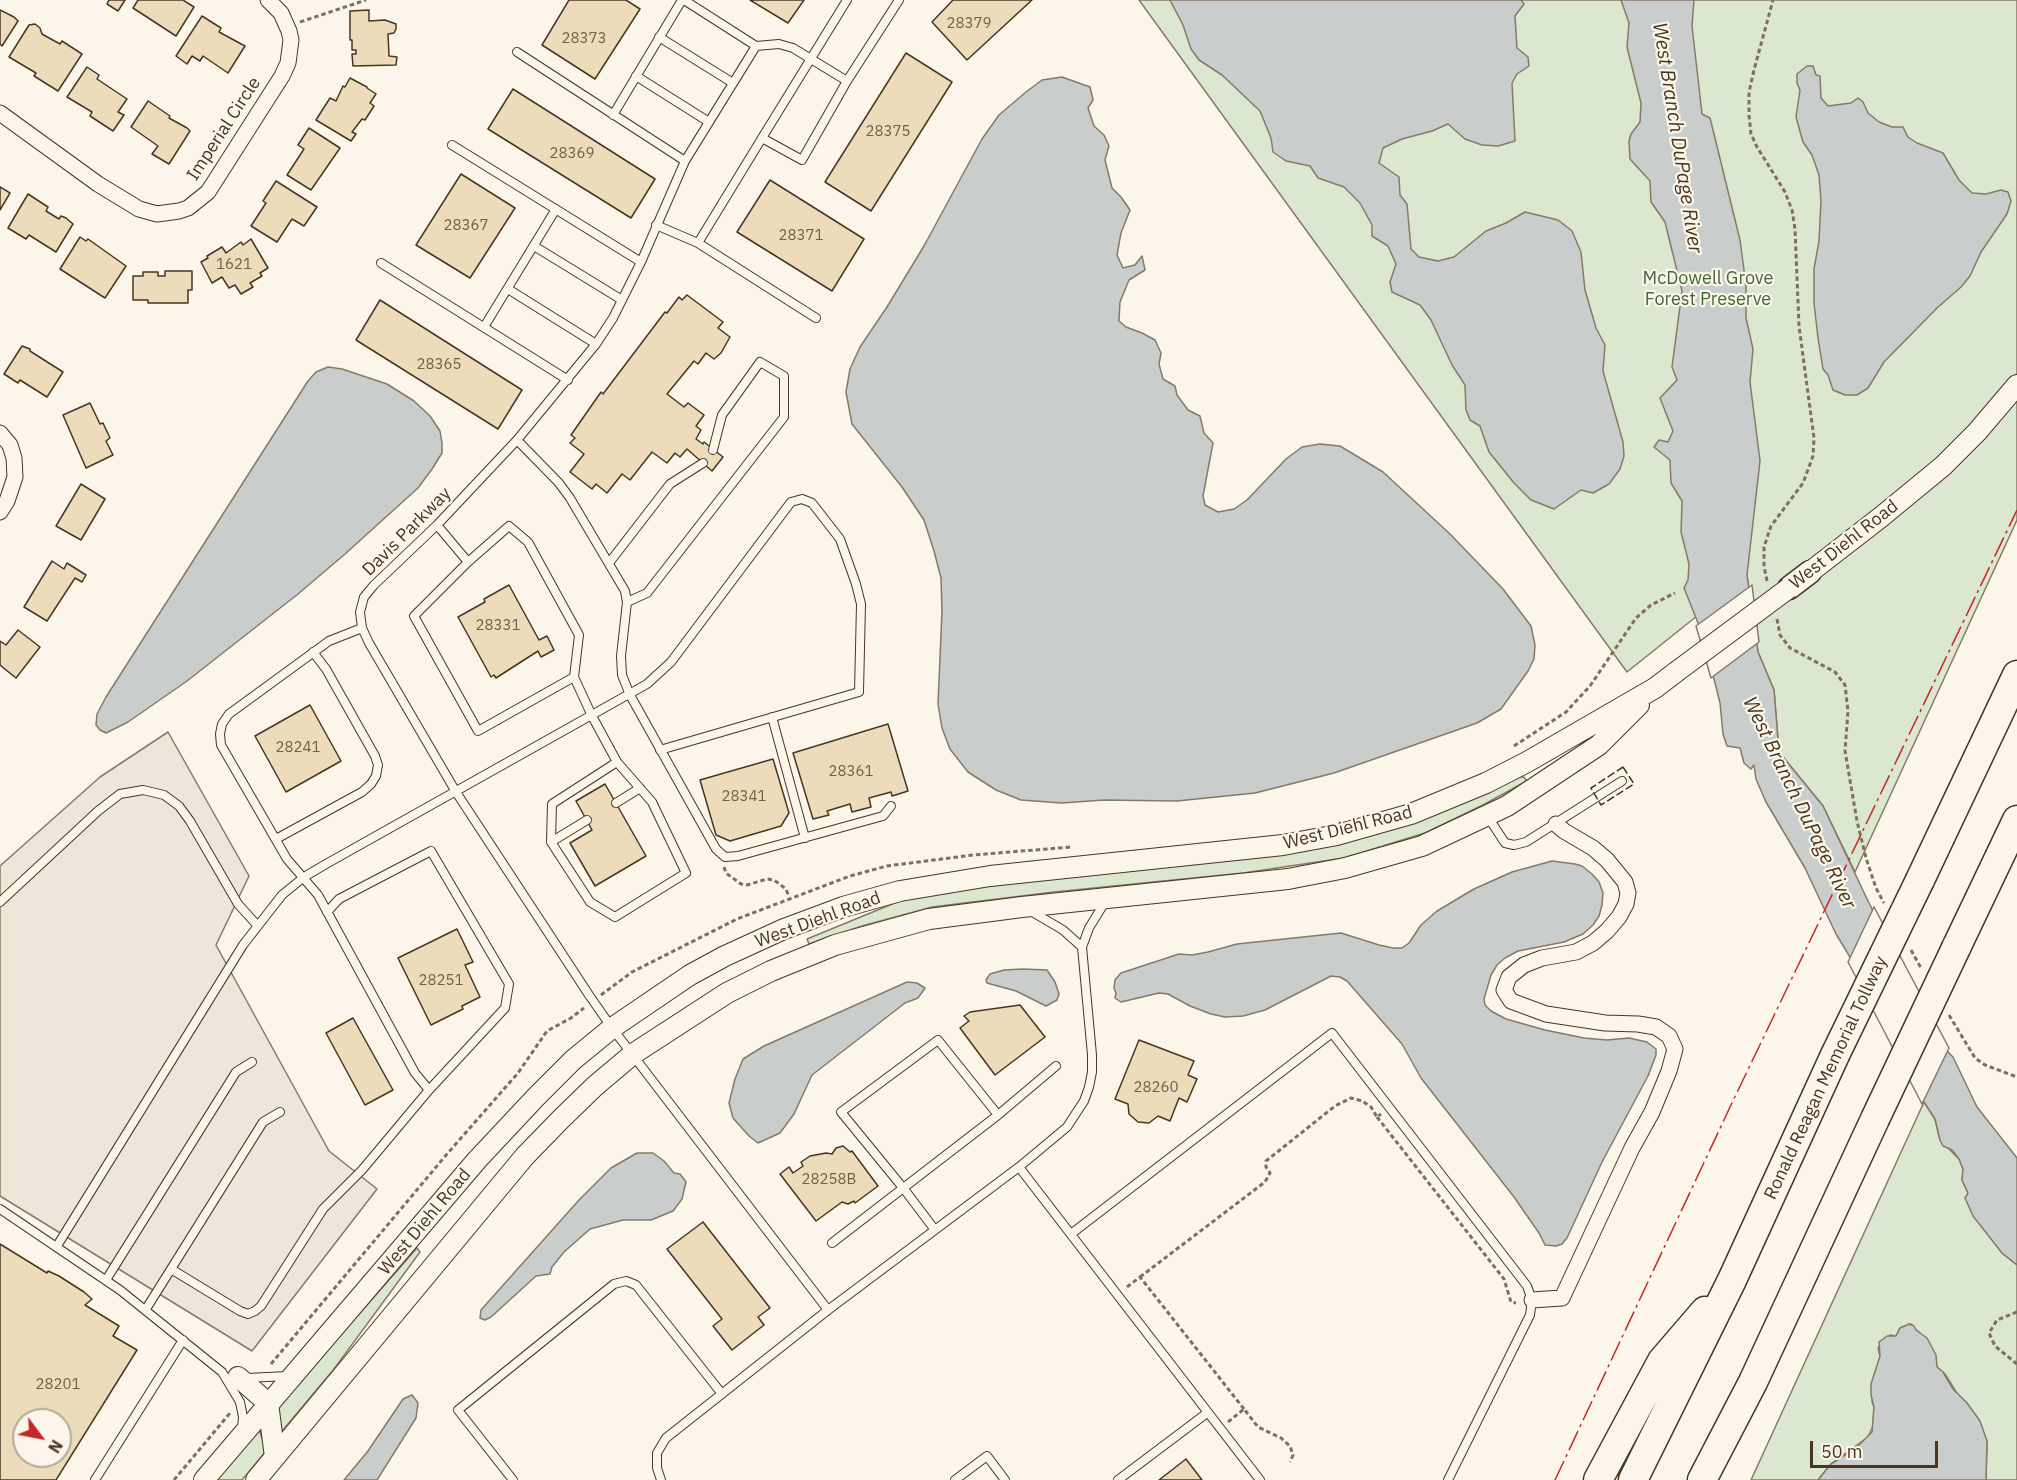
<!DOCTYPE html>
<style>
body{margin:0}
#map{position:relative;width:2017px;height:1480px;overflow:hidden;background:#fbf6e9;font-family:"IBM Plex Sans",sans-serif}
canvas{display:block}
.north{position:absolute;left:12px;top:1408px;width:60px;height:60px;box-sizing:border-box;background:#fbf6e9;border:2px solid #b4a999;border-radius:50%;rotate:122deg;font-size:16px;font-weight:700;line-height:24px;text-align:center;color:#4a3520}
.north::after{content:'';display:block;margin:auto;width:21px;height:27px;background:#c62828;clip-path:polygon(50% 0,100% 100%,50% 72%,0 100%)}
.scale{position:absolute;left:1810px;top:1441px;width:128px;height:27px;box-sizing:border-box;border:3px solid #4a3520;border-top:0;padding-left:8px;font-size:18px;line-height:21px;white-space:nowrap;color:#4a3520;-webkit-text-stroke:4px #fbf6e9;paint-order:stroke}
</style>
<div id="map">
<canvas width="2017" height="1480"></canvas>
<div class="north">N</div>
<div class="scale">50 m</div>
</div>
<script>
const ctx = document.querySelector('canvas').getContext('2d');
ctx.lineJoin = 'round';
function fillPath(path, color) {
  ctx.fillStyle = color;
  ctx.fill(path, 'evenodd');
}
function toPath(rows) {
  const path = new Path2D();
  for (const r of rows) {
    path.moveTo(r[0], r[1]);
    for (let i = 2; i < r.length; i += 2) path.lineTo(r[i], r[i + 1]);
  }
  return path;
}
function stroke(path, color, width, dash) {
  ctx.strokeStyle = color;
  ctx.lineWidth = width;
  ctx.lineCap = dash ? 'butt' : 'round';
  ctx.setLineDash(dash || []);
  ctx.stroke(path);
}
function drawText(font, color, halo, rows, align = 'center') {
  ctx.font = font + ' "IBM Plex Sans",sans-serif';
  ctx.lineWidth = 4.5;
  ctx.setLineDash([]);
  ctx.textBaseline = 'middle';
  ctx.strokeStyle = halo;
  ctx.fillStyle = color;
  for (const [text, x, y, turn = 0] of rows) {
    ctx.save();
    ctx.translate(x, y);
    ctx.rotate((+turn || 0) * Math.PI / 180);
    ctx.textAlign = isNaN(turn) ? turn : align;
    if (halo) ctx.strokeText(text, 0, 0);
    ctx.fillText(text, 0, 0);
    ctx.restore();
  }
}
const green = toPath([
 [1139,0,2017,0,2017,520,1855,872,1823,806,1779,752,1774,690,1758,652,1747,576,1627,672,1139,0],
 [1520,777,1524,777,1526,780,1525,782,1483,805,1425,833,1344,858,1243,873,1054,892,932,907,862,926,809,944,807,939,902,900,978,886,1262,857,1520,777],
 [1924,1102,1935,1119,1940,1140,1959,1159,1963,1169,1962,1180,1968,1193,2002,1253,2017,1265,2017,1480,1986,1480,1987,1441,1967,1403,1958,1395,1945,1374,1937,1367,1919,1332,1916,1330,1911,1324,1900,1328,1896,1336,1890,1335,1878,1348,1880,1356,1872,1402,1874,1407,1873,1426,1868,1437,1831,1464,1818,1480,1751,1480,1924,1102],
 [417,1248,420,1252,334,1369,278,1436,272,1413,417,1248],
 [259,1429,266,1451,242,1480,216,1480,259,1429]
]);
const parking = toPath([
 [168,732,249,876,216,945,329,1151,377,1189,252,1351,0,1196,0,866,100,777,168,732]
]);
const water = toPath([
 [1170,0,1521,0,1524,4,1515,16,1517,48,1528,57,1529,66,1517,74,1512,83,1515,141,1498,146,1482,145,1465,139,1448,124,1432,131,1402,139,1383,148,1379,163,1399,177,1400,195,1407,204,1411,249,1419,257,1438,261,1454,257,1486,231,1506,223,1525,212,1558,220,1572,231,1581,252,1585,290,1596,328,1605,345,1603,371,1623,442,1624,456,1620,469,1609,484,1593,493,1581,490,1554,509,1531,500,1514,483,1489,452,1480,426,1470,420,1466,410,1465,385,1452,365,1431,320,1420,305,1392,292,1390,282,1396,264,1388,246,1372,236,1372,225,1360,203,1344,187,1318,178,1310,166,1286,161,1273,152,1271,138,1260,111,1222,75,1199,60,1191,49,1183,25,1170,0],
 [1621,0,1694,0,1692,26,1702,114,1710,118,1740,240,1746,285,1746,318,1753,349,1750,382,1760,461,1747,575,1758,652,1774,690,1779,752,1823,806,1869,903,1945,1049,1953,1057,1977,1107,2017,1158,2017,1265,2002,1253,1973,1216,1965,1198,1968,1193,1962,1180,1963,1169,1959,1159,1952,1150,1943,1146,1940,1140,1935,1119,1924,1102,1847,952,1836,934,1805,868,1766,802,1756,779,1754,765,1751,769,1744,763,1740,748,1727,746,1723,734,1720,703,1713,675,1698,623,1684,588,1688,580,1689,564,1681,532,1682,501,1671,483,1670,460,1654,447,1659,440,1668,442,1673,431,1660,398,1677,380,1672,367,1682,291,1665,222,1651,202,1650,181,1630,159,1629,141,1631,134,1640,122,1641,103,1627,47,1629,23,1621,0],
 [1807,66,1813,66,1816,75,1820,76,1821,98,1828,106,1851,103,1858,98,1863,102,1868,113,1879,122,1892,127,1903,127,1908,137,1917,143,1943,153,1959,180,1972,193,1986,194,2001,190,2008,192,2011,201,2007,214,1981,252,1970,276,1961,287,1937,308,1884,362,1868,388,1857,395,1845,395,1833,390,1828,375,1823,369,1818,338,1814,303,1814,269,1819,241,1821,201,1819,175,1812,155,1803,142,1796,117,1800,90,1797,83,1797,74,1807,66],
 [1062,77,1090,87,1093,100,1088,108,1094,126,1104,135,1109,146,1105,160,1112,188,1121,197,1130,210,1121,233,1117,255,1123,268,1135,265,1142,256,1145,270,1129,280,1120,302,1119,321,1126,327,1142,333,1155,340,1161,353,1159,364,1163,379,1175,386,1177,395,1188,410,1200,416,1204,433,1213,443,1203,496,1205,505,1218,512,1234,509,1247,500,1286,459,1302,447,1320,444,1340,446,1383,472,1450,534,1503,589,1531,626,1535,645,1534,659,1528,671,1501,709,1477,723,1334,773,1255,793,1177,801,1104,800,1062,803,1021,800,996,790,968,772,950,749,942,728,938,704,942,611,941,578,934,551,924,520,902,487,852,424,846,392,850,369,860,347,887,307,924,246,982,139,999,115,1026,92,1042,80,1062,77],
 [328,367,342,369,387,384,414,401,430,416,440,431,442,443,442,453,432,469,418,488,345,554,298,594,187,681,128,722,106,733,100,730,96,725,97,714,106,697,308,381,316,372,328,367],
 [1552,861,1575,864,1582,866,1592,874,1599,882,1603,893,1602,905,1599,916,1593,925,1583,934,1564,942,1518,951,1505,958,1497,965,1491,975,1484,999,1485,1005,1491,1011,1506,1019,1545,1030,1584,1038,1607,1040,1629,1038,1647,1042,1656,1049,1656,1055,1648,1076,1602,1162,1567,1238,1562,1244,1556,1246,1545,1245,1539,1233,1514,1197,1421,1078,1402,1044,1347,981,1340,977,1331,976,1265,1010,1243,1016,1225,1017,1211,1014,1190,1006,1168,994,1159,993,1121,1002,1115,998,1116,993,1114,988,1115,980,1121,973,1179,954,1192,955,1208,952,1237,944,1341,933,1379,945,1393,948,1402,948,1409,943,1421,925,1437,911,1474,889,1512,872,1552,861],
 [1023,969,1047,970,1055,982,1059,994,1057,1000,1046,1006,1016,991,987,983,986,980,990,974,1004,970,1023,969],
 [907,982,917,983,925,988,918,998,905,1003,812,1075,794,1114,780,1133,758,1143,749,1136,733,1118,729,1103,735,1079,743,1059,764,1046,907,982],
 [637,1153,653,1153,664,1161,674,1173,680,1174,686,1182,682,1199,673,1211,651,1220,623,1220,590,1229,564,1252,552,1267,550,1274,536,1276,491,1317,485,1320,480,1318,481,1310,579,1200,611,1168,637,1153],
 [1909,1324,1914,1326,1916,1330,1927,1338,1936,1355,1937,1367,1943,1372,1953,1389,1967,1403,1980,1421,1987,1441,1986,1480,1818,1480,1831,1464,1856,1448,1872,1432,1874,1407,1871,1395,1871,1384,1880,1356,1879,1342,1887,1336,1896,1336,1900,1328,1909,1324],
 [412,1395,418,1403,416,1418,377,1480,344,1480,368,1451,403,1399,412,1395]
]);
const pier = toPath([
 [1752,585,1759,642,1711,678,1696,626,1752,585],
 [1874,907,1949,1048,1922,1104,1848,962,1874,907]
]);
const building = toPath([
 [109,0,125,0,118,11,107,4,109,0],
 [138,0,183,0,194,7,176,36,133,8,138,0],
 [569,0,626,0,640,9,595,79,542,45,569,0],
 [750,0,804,0,788,23,750,0],
 [953,0,1032,0,967,60,932,22,953,0],
 [0,10,14,17,18,21,2,46,0,44,0,10],
 [369,10,369,21,385,20,396,24,396,29,394,33,388,34,389,56,397,57,396,65,353,66,352,54,356,54,356,50,352,50,352,40,350,40,350,11,369,10],
 [202,16,221,28,219,32,245,46,228,73,203,56,200,61,192,56,187,64,176,56,202,16],
 [35,24,40,28,42,34,60,44,62,41,82,54,58,91,34,76,36,73,9,57,29,25,35,24],
 [906,53,952,82,871,211,825,182,906,53],
 [87,67,99,75,97,79,127,99,118,112,124,115,113,131,90,116,92,112,67,97,87,67],
 [350,78,367,87,367,88,376,94,370,103,374,106,365,120,362,119,352,132,356,134,351,141,316,120,330,98,336,101,343,86,345,87,350,78],
 [513,89,655,179,631,218,488,129,513,89],
 [148,101,170,116,169,118,187,128,190,131,169,164,152,154,158,146,131,127,148,101],
 [309,128,340,148,311,190,287,175,304,149,298,145,309,128],
 [461,174,515,208,470,278,416,245,461,174],
 [770,180,864,239,832,291,737,232,770,180],
 [276,181,317,207,304,226,292,219,277,242,251,226,266,203,263,201,276,181],
 [0,187,10,193,0,210,0,187],
 [28,194,48,207,46,211,59,219,61,216,66,218,73,224,56,252,29,235,26,239,8,228,28,194],
 [80,237,86,241,88,239,126,266,105,298,60,269,80,237],
 [251,239,268,268,260,273,262,276,250,283,253,287,241,294,235,285,229,288,222,277,212,283,201,262,208,258,207,256,222,247,226,253,241,242,243,245,251,239],
 [165,271,192,271,192,290,188,290,188,303,148,303,148,300,133,300,133,276,143,276,143,272,158,272,158,276,165,276,165,271],
 [687,295,723,322,718,328,730,337,721,353,714,359,706,353,698,364,694,361,667,394,684,407,688,403,704,415,696,426,701,430,696,439,703,444,704,442,723,457,712,471,687,449,680,457,675,453,667,463,652,452,630,480,622,474,607,493,596,484,592,489,570,472,584,454,570,443,575,438,571,435,601,392,603,394,665,312,667,313,679,297,682,300,687,295],
 [380,300,522,390,498,429,356,340,380,300],
 [22,346,30,349,30,351,63,372,47,397,20,380,18,383,4,374,22,346],
 [90,403,100,424,103,423,110,438,106,441,113,455,86,468,63,415,90,403],
 [81,484,105,499,81,540,56,526,81,484],
 [52,561,64,569,67,563,86,575,82,582,75,578,47,621,24,607,52,561],
 [509,585,539,640,547,636,554,650,541,657,538,651,496,678,494,675,491,677,458,617,485,602,484,599,509,585],
 [18,630,40,647,16,678,0,665,0,641,6,645,18,630],
 [310,705,341,761,286,792,255,736,310,705],
 [888,724,908,791,892,796,891,792,869,798,871,807,852,812,850,804,827,811,829,815,813,819,793,753,888,724],
 [773,759,789,813,781,826,730,841,716,835,700,780,773,759],
 [605,784,646,856,595,886,570,843,592,830,576,801,605,784],
 [457,929,473,962,465,965,480,997,462,1006,463,1009,431,1025,398,958,457,929],
 [1020,1005,1045,1037,995,1075,960,1028,969,1021,964,1016,970,1012,1020,1005],
 [353,1018,393,1090,365,1105,326,1033,353,1018],
 [1139,1040,1194,1061,1188,1075,1197,1079,1187,1102,1179,1098,1170,1121,1158,1116,1149,1123,1138,1122,1129,1114,1128,1104,1115,1099,1139,1040],
 [843,1146,850,1152,852,1151,878,1186,855,1203,854,1201,848,1204,842,1202,816,1221,780,1174,789,1167,793,1173,803,1166,801,1162,810,1156,826,1153,832,1154,836,1148,843,1146],
 [703,1222,770,1308,758,1317,764,1325,732,1350,713,1326,722,1319,667,1249,703,1222],
 [0,1244,47,1273,48,1271,59,1276,84,1292,92,1299,85,1305,119,1326,113,1336,137,1350,56,1480,0,1480,0,1244],
 [24,1420,60,1420,60,1456,24,1456,24,1420],
 [1186,1459,1202,1480,1159,1480,1186,1459]
]);
const path = toPath([
 [300,22,366,0],
 [1767,581,1764,566,1764,547,1771,526,1803,483,1813,456,1814,438,1799,326,1795,229,1792,210,1785,192,1757,147,1751,134,1749,115,1749,92,1754,70,1773,0],
 [1777,619,1780,635,1790,648,1835,672,1845,685,1848,711,1845,751,1857,821,1866,858,1876,888,1884,903],
 [1514,746,1566,712,1590,686,1636,618,1651,605,1675,593],
 [724,867,726,873,741,884,747,885,767,879,774,880,786,889,789,897],
 [1911,950,1921,968],
 [601,995,632,972,737,919,850,876,887,866,973,855,1071,847],
 [1949,1015,1975,1058,1985,1065,2017,1077],
 [1377,1117,1504,1279,1511,1302,1516,1303],
 [1140,1277,1265,1182,1270,1173,1266,1167,1266,1161,1335,1106,1351,1098,1362,1101,1371,1107,1377,1117,1381,1114],
 [1127,1287,1140,1277,1244,1409],
 [2017,1312,1997,1320,1989,1333,1995,1346,2017,1364],
 [271,1364,447,1154,518,1073,547,1031,571,1018,584,1008],
 [1228,1422,1244,1409,1258,1427,1281,1438,1290,1446,1293,1455,1290,1462],
 [174,1480,230,1413]
]);
const service = toPath([
 [684,0,756,46],
 [847,0,762,138,802,160,847,81],
 [659,37,733,83],
 [517,52,685,161],
 [636,76,709,122],
 [613,115,682,0],
 [762,138,698,243,816,318],
 [452,145,641,262],
 [656,225,698,243],
 [534,246,622,300],
 [381,263,568,380],
 [508,289,596,344],
 [484,327,556,209],
 [517,440,559,483,570,498,625,591,627,602,621,656,622,675,630,695,716,849,725,857,738,856,883,816,891,806],
 [437,525,468,562],
 [609,563,670,484,703,463],
 [627,602,647,593,784,417,784,376,760,362,722,415,713,450],
 [574,677,478,731,414,616,468,562,509,526,528,542,579,635,574,677,592,716,617,762,652,802,686,873,615,917,590,902,551,842,552,804,617,762],
 [772,717,805,838],
 [616,803,640,788],
 [1488,817,1505,843,1514,845,1526,842,1622,781],
 [276,839,362,792,371,784,376,776,378,765,375,756,326,669,313,652],
 [551,842,587,820],
 [0,902,98,811,120,794,143,790,164,795,179,806,190,821,238,904,257,925],
 [1029,910,1063,930,1082,947],
 [327,912,339,899,431,851,509,984,505,1008,429,1090],
 [1019,1167,1260,1480],
 [0,1209,120,1290,222,1372,240,1402,243,1417,242,1429],
 [935,1230,904,1189,841,1112,938,1040,998,1115,1056,1066],
 [1071,1234,1332,1033,1527,1286,1532,1300,1530,1315,1448,1480],
 [832,1243,998,1115],
 [57,1246,243,945,282,895,304,877,326,864,647,684,671,662,791,502,802,499,812,503,840,539,856,584,861,604,859,692,660,750],
 [171,1269,240,1311,248,1314,255,1311,261,1306,323,1209,362,1170,429,1090,415,1073,318,895,287,859,221,745,220,734,222,724,229,714,329,641,362,628],
 [106,1280,236,1072,252,1062],
 [146,1309,263,1122,280,1112],
 [828,1310,612,1028,589,995,456,792,369,643,362,628,360,612,364,597,374,585,437,525,517,440,596,344,613,318,641,262,685,161,756,46,779,44,793,48,847,81,899,0],
 [246,1378,288,1376],
 [95,1480,183,1340],
 [513,1480,458,1410,614,1284,626,1281,636,1285,722,1394],
 [661,1480,657,1468,657,1453,666,1438,828,1310,1019,1167,1067,1127,1084,1101,1089,1087,1092,1072,1092,1055,1082,947,1089,928,1105,902],
 [955,1480,987,1456,1005,1480],
 [1118,1480,1207,1413]
]);
const minor = toPath([
 [0,113,98,184,139,209,157,214,179,211,188,208,208,192,282,76,288,63,291,40,289,31,281,13,268,0],
 [0,433,10,445,14,458,15,477,7,501,0,512],
 [1532,1300,1562,1298,1632,1148,1652,1112,1669,1071,1675,1049,1669,1036,1656,1027,1638,1024,1605,1023,1546,1014,1511,1001,1504,990,1509,977,1524,965,1542,958,1576,952,1593,943,1607,931,1619,917,1626,904,1628,893,1625,882,1607,860,1593,848,1564,831,1556,824]
]);
const tertiary = toPath([
 [1810,572,1881,517,1943,466,1977,432,2017,385],
 [238,1377,268,1403,275,1457],
 [204,1480,477,1160,536,1097,573,1060,612,1028,690,975,725,956,784,929,843,907,900,891,990,876,1283,845,1337,835,1411,814,1486,783,1527,762,1655,688,1676,672],
 [256,1480,525,1156,561,1119,595,1086,633,1054,727,993,771,971,835,945,929,919,1022,907,1288,879,1345,868,1422,846,1507,806,1599,745,1639,705]
]);
const secondary = toPath([
 [1789,588,1810,572]
]);
const motorway = toPath([
 [1920,880,2017,675],
 [1956,948,2017,820],
 [1598,1480,1662,1361,1705,1311],
 [1633,1480,1732,1280,1835,1055],
 [1702,1480,1753,1382,1875,1119]
]);
const tertiaryBridge = toPath([
 [1676,672,1789,588]
]);
const motorwayBridge = toPath([
 [1835,1055,1920,880],
 [1875,1119,1956,948]
]);
const fence = toPath([
 [1623,767,1634,784,1601,805,1591,788,1623,767]
]);
const power = toPath([
 [1555,1480,1731,1105,2017,510]
]);
const numberNames = [
 ["28379",969,24],
 ["28373",584,39],
 ["28375",888,132],
 ["28369",572,154],
 ["28367",466,226],
 ["28371",801,236],
 ["1621",234,265],
 ["28365",439,365],
 ["28331",498,626],
 ["28241",298,748],
 ["28361",851,772],
 ["28341",744,797],
 ["28251",441,981],
 ["28260",1156,1088],
 ["28258B",829,1180],
 ["28201",58,1385]
];
const streetNames = [
 ["Imperial Circle",224,129,-57],
 ["Davis Parkway",407,532,-45],
 ["West Diehl Road",1844,545,-38],
 ["West Diehl Road",1348,828,-14],
 ["West Diehl Road",818,920,-20],
 ["Ronald Reagan Memorial Tollway",1826,1078,-65],
 ["West Diehl Road",425,1222,-50]
];
const parkNames = [
 ["McDowell Grove",1708,279],
 ["Forest Preserve",1708,300]
];
const waterNames = [
 ["West Branch DuPage River",1677,138,81],
 ["West Branch DuPage River",1799,803,64]
];
fillPath(green, '#dce7d0');
stroke(green, '#887966', 1.5);
fillPath(parking, '#ede7d9');
stroke(parking, '#887966', 1.5);
fillPath(water, '#c9cecd');
stroke(water, '#887966', 1.5);
fillPath(pier, '#fbf6e9');
stroke(pier, '#887966', 1.5);
fillPath(building, '#ecdcbc');
stroke(building, '#4a3520', 1.5);
stroke(service, '#4a3520', 10);
stroke(minor, '#4a3520', 17);
stroke(tertiary, '#4a3520', 22);
stroke(secondary, '#4a3520', 25);
stroke(motorway, '#4a3520', 31);
stroke(path, '#7f6f5c', 3, [4.5, 3]);
stroke(service, '#fbf6e9', 8);
stroke(minor, '#fbf6e9', 15);
stroke(tertiary, '#fbf6e9', 20);
stroke(secondary, '#fbf6e9', 22);
stroke(motorway, '#fbf6e9', 28);
stroke(tertiaryBridge, '#4a3520', 22, []);
stroke(motorwayBridge, '#4a3520', 31, []);
stroke(tertiaryBridge, '#fbf6e9', 20);
stroke(motorwayBridge, '#fbf6e9', 28);
stroke(fence, '#4a3520', 1.5, [8, 3]);
stroke(power, '#c62828', 1.5, [21, 4.5, 3, 4.5]);
drawText('15px', '#725f47', null, numberNames);
drawText('18px', '#4a3520', '#fbf6e9', streetNames);
drawText('18px', '#436837', '#fbf6e9', parkNames);
drawText('italic 20px', '#4a3520', '#fbf6e9', waterNames);
</script>
